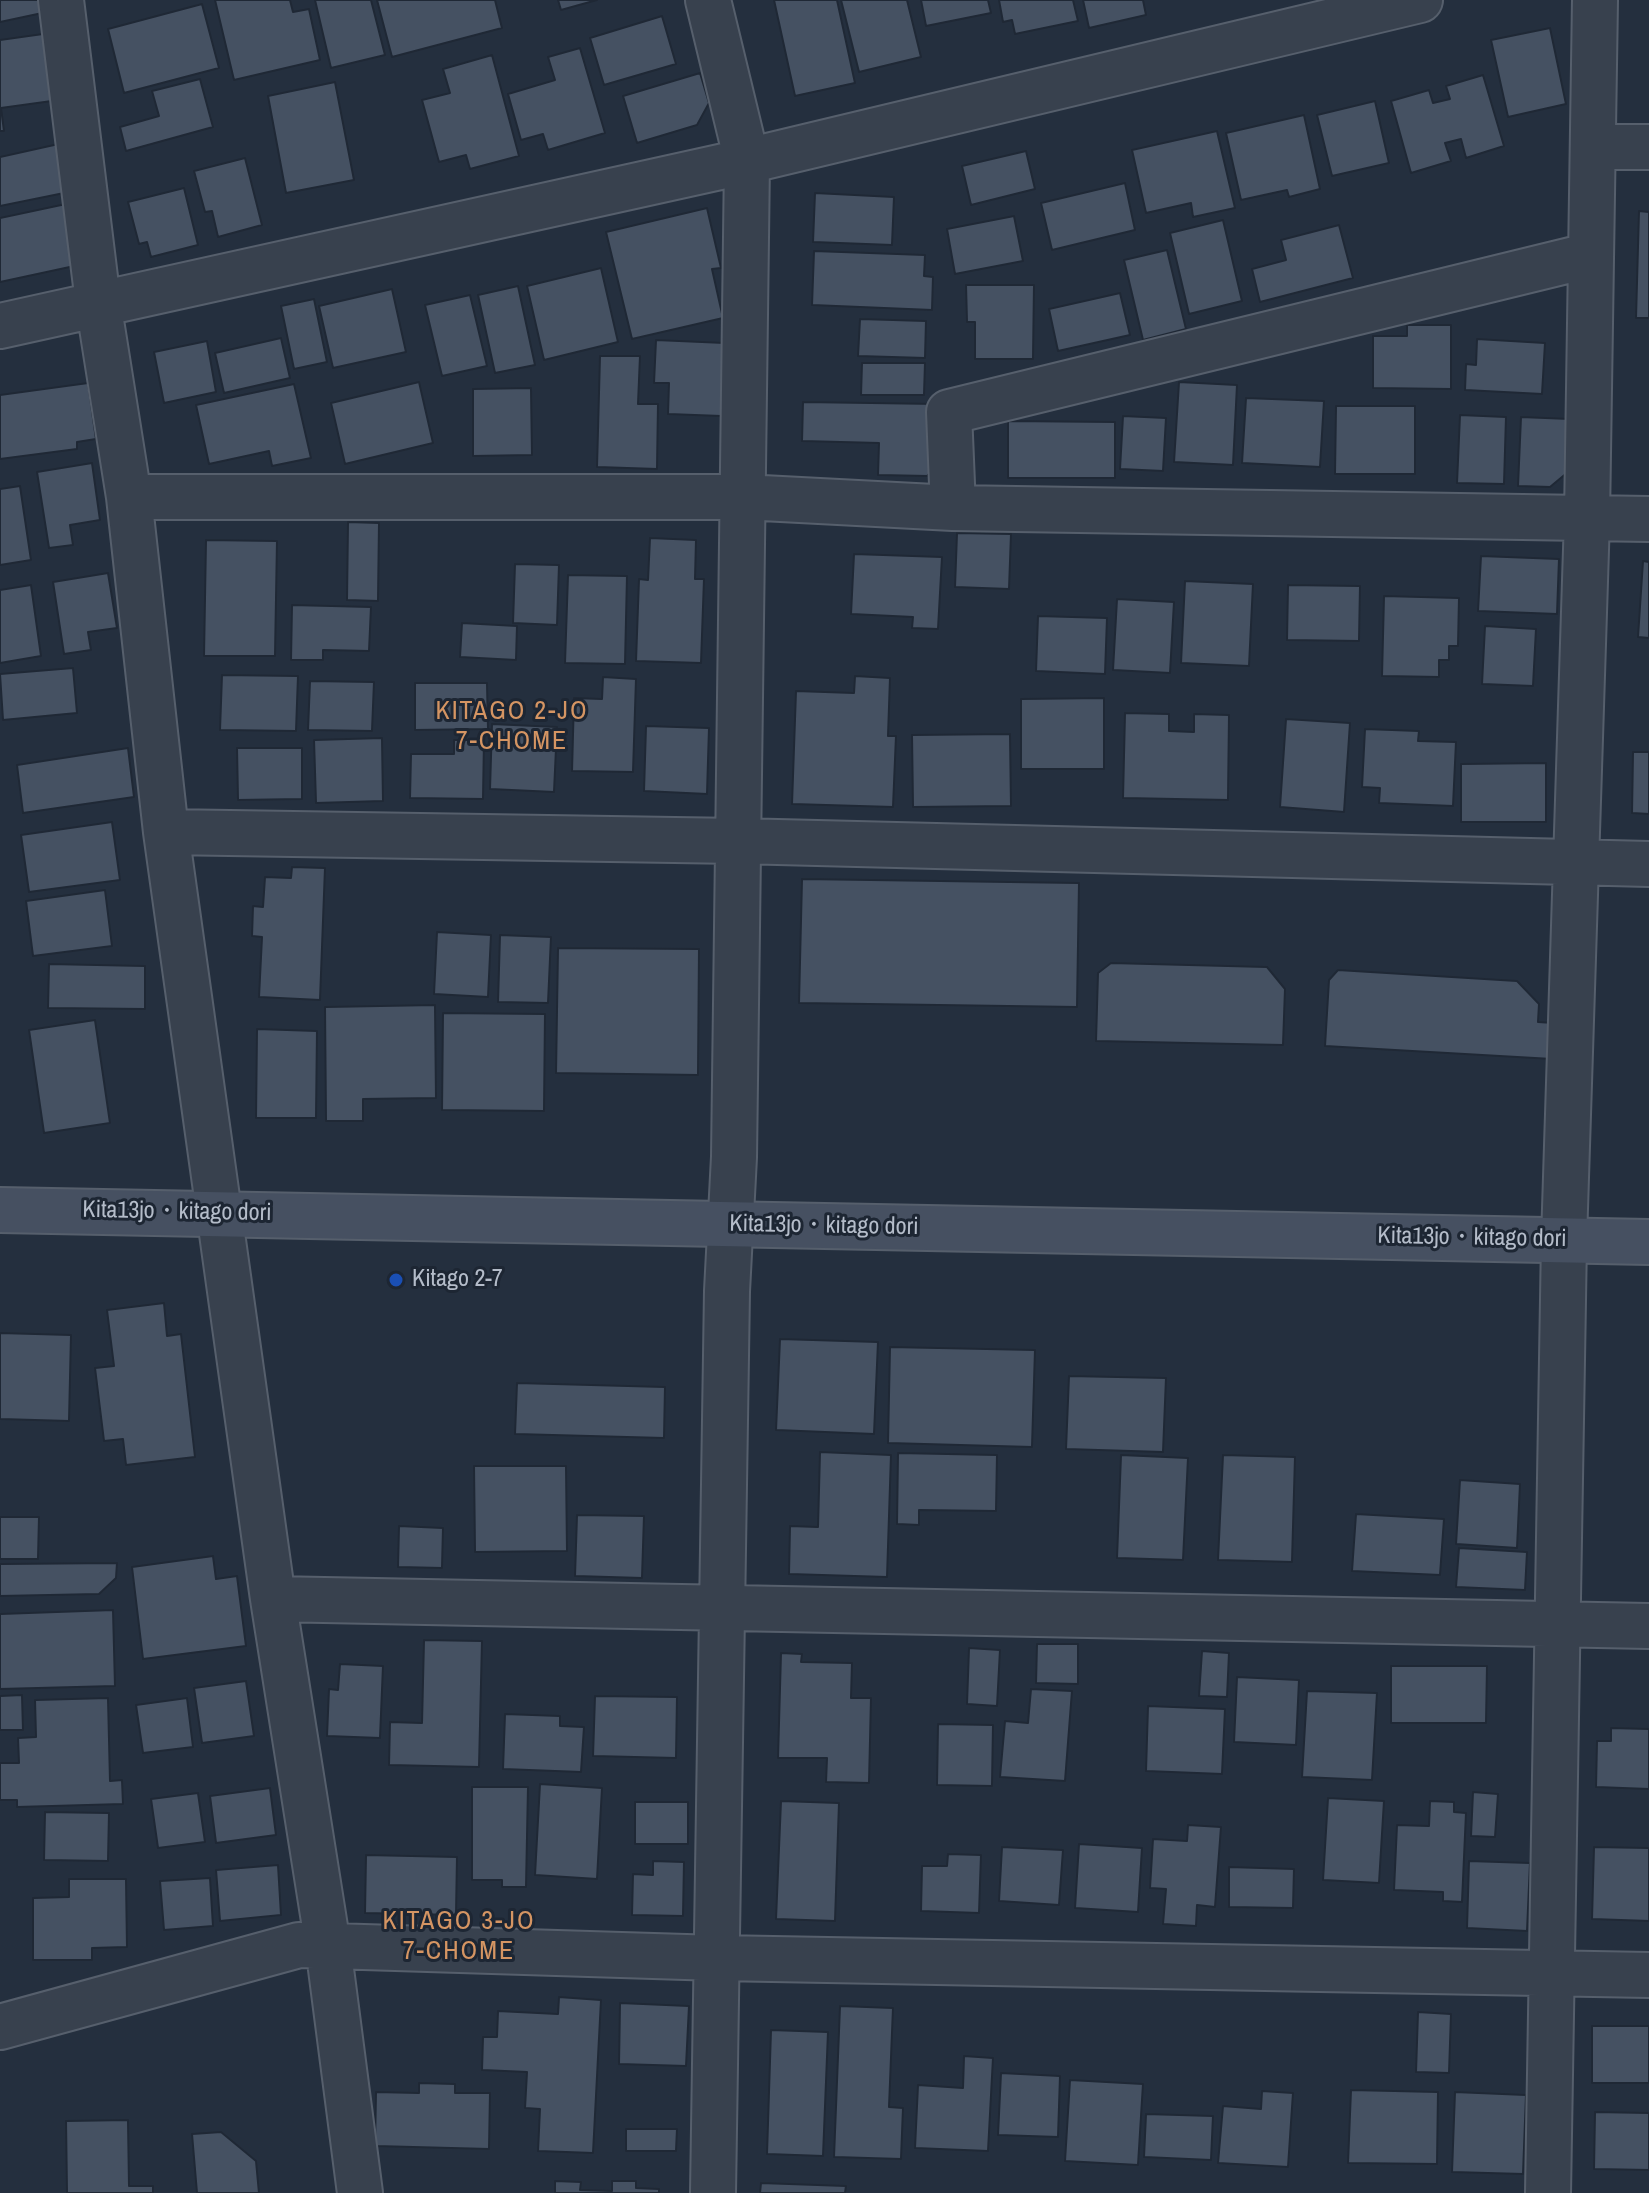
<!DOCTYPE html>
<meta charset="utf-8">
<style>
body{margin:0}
canvas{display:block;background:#242f3e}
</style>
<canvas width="1649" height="2193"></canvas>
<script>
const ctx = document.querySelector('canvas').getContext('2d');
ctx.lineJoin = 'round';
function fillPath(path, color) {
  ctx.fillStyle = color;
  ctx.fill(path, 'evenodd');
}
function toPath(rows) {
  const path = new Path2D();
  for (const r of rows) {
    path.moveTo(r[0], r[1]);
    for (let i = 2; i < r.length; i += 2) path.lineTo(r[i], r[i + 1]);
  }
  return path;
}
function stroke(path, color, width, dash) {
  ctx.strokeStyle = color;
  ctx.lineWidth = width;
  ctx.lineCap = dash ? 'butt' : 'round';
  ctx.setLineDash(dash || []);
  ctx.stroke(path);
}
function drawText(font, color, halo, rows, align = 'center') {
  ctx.font = font + ' "Archivo Narrow",sans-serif';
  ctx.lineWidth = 6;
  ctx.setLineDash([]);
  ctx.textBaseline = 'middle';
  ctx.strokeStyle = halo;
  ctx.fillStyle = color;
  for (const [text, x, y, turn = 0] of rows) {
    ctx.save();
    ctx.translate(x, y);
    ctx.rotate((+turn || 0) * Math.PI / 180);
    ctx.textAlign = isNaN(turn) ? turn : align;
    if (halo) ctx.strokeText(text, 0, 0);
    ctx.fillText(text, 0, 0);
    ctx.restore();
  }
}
const building = toPath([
 [0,0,45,0,47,12,0,22,0,0],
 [215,0,290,0,293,12,309,9,320,60,234,80,215,0],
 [315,0,371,0,385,55,331,68,315,0],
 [377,0,495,0,502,28,392,57,377,0],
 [558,0,597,0,561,10,558,0],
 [774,0,837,0,855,83,795,96,774,0],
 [841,0,907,0,921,57,859,72,841,0],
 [921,0,988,0,991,13,926,26,921,0],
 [999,0,1073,0,1078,21,1015,34,1012,20,1003,22,999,0],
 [1083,0,1143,0,1146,15,1089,28,1083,0],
 [202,4,219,68,124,93,108,29,202,4],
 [662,16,676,64,604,85,590,38,662,16],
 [1550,28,1566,104,1508,117,1491,40,1550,28],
 [50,33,59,100,1,108,4,131,0,131,0,40,50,33],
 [580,48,605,133,548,150,543,134,521,140,508,94,555,80,548,57,580,48],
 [492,55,519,156,470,169,466,155,439,162,422,100,450,93,443,69,492,55],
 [700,73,709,103,697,125,637,143,623,96,700,73],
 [1483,75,1504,146,1466,158,1461,139,1445,143,1451,161,1411,173,1391,101,1429,90,1433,103,1450,99,1446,86,1483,75],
 [200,79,213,127,126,151,120,127,159,116,152,91,200,79],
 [335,82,354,180,286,193,268,96,335,82],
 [1375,101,1389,163,1332,176,1317,115,1375,101],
 [1304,115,1320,189,1289,197,1287,190,1241,200,1226,133,1304,115],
 [1217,131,1235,208,1193,217,1191,203,1146,213,1132,150,1217,131],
 [63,143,74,191,0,206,0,157,63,143],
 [1026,151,1035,189,971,205,962,166,1026,151],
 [245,158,262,225,218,237,212,211,205,212,194,171,245,158],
 [1125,183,1135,230,1052,250,1041,203,1125,183],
 [184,188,198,245,151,257,147,242,139,244,128,202,184,188],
 [815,193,894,197,892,245,813,242,815,193],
 [80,201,93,262,0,282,0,218,80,201],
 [707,208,721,268,712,269,723,318,632,339,606,232,707,208],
 [1639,211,1649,212,1649,318,1636,318,1639,211],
 [1014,216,1023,261,955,274,947,229,1014,216],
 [1223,220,1242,301,1189,314,1170,233,1223,220],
 [1339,225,1353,278,1260,302,1252,269,1286,260,1281,240,1339,225],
 [1167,250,1186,329,1143,340,1124,260,1167,250],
 [814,251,925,255,924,276,933,277,932,310,812,305,814,251],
 [601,268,618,342,544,360,527,286,601,268],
 [966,285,1034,285,1033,359,975,359,975,322,967,322,966,285],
 [518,286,535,365,495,373,478,295,518,286],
 [392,289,406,352,333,368,319,306,392,289],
 [1120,293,1130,335,1058,351,1049,309,1120,293],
 [470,295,487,366,442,376,425,305,470,295],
 [314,299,327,362,294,369,281,306,314,299],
 [860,319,926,321,925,358,858,356,860,319],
 [1407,325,1451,325,1451,389,1373,388,1373,336,1407,336,1407,325],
 [281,338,290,378,224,393,215,353,281,338],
 [1477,339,1545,343,1542,394,1465,390,1466,364,1476,365,1477,339],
 [656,340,725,343,721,416,668,414,669,383,654,383,656,340],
 [207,341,216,392,164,403,154,352,207,341],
 [600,356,640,356,638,404,658,404,657,469,597,467,600,356],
 [862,363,925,363,924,395,861,395,862,363],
 [419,382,433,443,345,464,331,403,419,382],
 [1179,382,1237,385,1233,465,1174,462,1179,382],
 [88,383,96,439,77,442,77,449,0,459,0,395,88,383],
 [294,384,311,458,272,466,269,451,209,464,196,405,294,384],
 [531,388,532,455,473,456,473,389,531,388],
 [1246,398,1324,401,1320,467,1242,463,1246,398],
 [803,402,939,404,937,467,927,476,878,475,879,443,802,441,803,402],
 [1336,406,1415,406,1415,474,1335,474,1336,406],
 [1460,415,1506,417,1504,484,1457,483,1460,415],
 [1123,416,1166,418,1163,471,1120,469,1123,416],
 [1521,417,1570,419,1568,472,1550,487,1518,486,1521,417],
 [1008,421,1115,422,1115,478,1008,478,1008,421],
 [92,463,100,520,70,525,73,545,49,548,37,472,92,463],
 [20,486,31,560,0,565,0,489,20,486],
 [348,522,379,523,378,601,347,600,348,522],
 [957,533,1011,534,1009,589,955,587,957,533],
 [650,538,696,540,695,579,704,579,701,663,636,661,639,579,648,580,650,538],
 [206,540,277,541,275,656,204,656,206,540],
 [854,554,942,557,938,629,912,628,913,617,851,614,854,554],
 [1481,556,1559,559,1557,614,1478,611,1481,556],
 [1643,561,1649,562,1649,638,1638,637,1643,561],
 [515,564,559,565,557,625,513,623,515,564],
 [108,573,117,628,88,632,91,650,64,654,53,582,108,573],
 [568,575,627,576,625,664,565,663,568,575],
 [1185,581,1253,584,1249,666,1181,663,1185,581],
 [31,585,41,656,0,663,0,590,31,585],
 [1288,585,1360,586,1359,641,1287,640,1288,585],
 [1384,596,1459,598,1458,646,1449,646,1449,660,1439,660,1439,677,1382,676,1384,596],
 [1117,599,1174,602,1170,673,1113,670,1117,599],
 [292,605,371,607,369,651,323,650,323,660,291,660,292,605],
 [1038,616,1107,618,1105,674,1036,671,1038,616],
 [462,623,517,626,516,660,460,657,462,623],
 [1485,626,1536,629,1533,686,1482,684,1485,626],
 [73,668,77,713,3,720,0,674,73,668],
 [222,675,298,676,296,731,220,730,222,675],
 [855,676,890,678,888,736,896,736,893,807,792,804,796,691,854,693,855,676],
 [603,677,636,679,633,772,572,771,574,698,602,699,603,677],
 [310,681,374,682,372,731,308,730,310,681],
 [415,683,487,683,488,729,415,730,415,683],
 [1104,698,1104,769,1021,769,1021,699,1104,698],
 [1125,713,1169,714,1169,731,1194,732,1194,714,1229,715,1228,800,1123,798,1125,713],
 [1286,719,1350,723,1344,812,1280,807,1286,719],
 [492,724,557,727,554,792,490,789,492,724],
 [646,726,709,728,707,794,644,791,646,726],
 [1365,729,1419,731,1418,741,1456,742,1453,806,1379,803,1380,788,1362,787,1365,729],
 [1010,734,1011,806,913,807,912,735,1010,734],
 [382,738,383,801,316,803,314,740,382,738],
 [454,740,484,740,483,799,410,798,411,754,454,754,454,740],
 [128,748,134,797,23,813,17,765,128,748],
 [237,748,302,748,302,799,238,800,237,748],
 [1633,752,1649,752,1649,814,1632,813,1633,752],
 [1546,763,1546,822,1461,822,1461,764,1546,763],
 [112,822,120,880,29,892,21,835,112,822],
 [292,867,325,868,320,1000,259,997,262,937,252,936,253,906,263,907,265,877,291,878,292,867],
 [802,879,1079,883,1077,1007,799,1003,802,879],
 [105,890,112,946,33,956,26,901,105,890],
 [437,932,491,935,488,997,434,994,437,932],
 [500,935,551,937,548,1003,498,1002,500,935],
 [558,948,699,949,698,1075,556,1073,558,948],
 [1111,963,1267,967,1285,989,1283,1045,1096,1041,1098,973,1111,963],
 [49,964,145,966,145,1009,48,1008,49,964],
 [1338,970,1517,981,1539,1004,1538,1022,1554,1023,1552,1059,1325,1046,1329,980,1338,970],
 [435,1005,436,1098,363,1099,363,1121,326,1121,325,1007,435,1005],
 [443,1013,545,1014,544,1111,442,1110,443,1013],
 [95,1020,110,1123,44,1133,29,1030,95,1020],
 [257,1029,317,1031,316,1118,256,1118,257,1029],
 [164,1303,167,1336,181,1334,195,1457,126,1465,123,1439,104,1441,95,1368,114,1366,107,1310,164,1303],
 [0,1333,71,1335,69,1421,0,1419,0,1333],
 [780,1339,878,1342,874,1434,776,1430,780,1339],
 [890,1347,1035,1350,1032,1447,888,1443,890,1347],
 [1069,1376,1166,1378,1163,1452,1066,1449,1069,1376],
 [517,1383,665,1387,664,1438,515,1434,517,1383],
 [820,1452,891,1455,887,1577,789,1574,790,1526,818,1527,820,1452],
 [898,1453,997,1455,996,1511,919,1510,919,1525,897,1524,898,1453],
 [1121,1455,1188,1458,1183,1560,1117,1558,1121,1455],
 [1223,1455,1295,1457,1292,1562,1218,1560,1223,1455],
 [474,1466,566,1466,567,1551,475,1552,474,1466],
 [1460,1480,1520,1484,1517,1548,1456,1544,1460,1480],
 [1356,1514,1444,1519,1440,1575,1352,1571,1356,1514],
 [577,1515,644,1516,642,1578,575,1576,577,1515],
 [0,1517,39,1517,38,1559,0,1559,0,1517],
 [399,1526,443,1528,442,1568,398,1567,399,1526],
 [1459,1548,1527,1552,1525,1590,1456,1587,1459,1548],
 [213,1556,216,1579,237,1576,246,1646,143,1659,132,1567,213,1556],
 [117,1563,116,1578,99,1594,0,1596,0,1564,117,1563],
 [113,1610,115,1686,0,1689,0,1614,113,1610],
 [424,1640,482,1641,479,1767,389,1765,390,1722,422,1723,424,1640],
 [1037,1644,1078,1644,1078,1684,1036,1683,1037,1644],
 [969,1648,1000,1650,997,1706,967,1704,969,1648],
 [1202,1651,1229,1653,1227,1697,1199,1696,1202,1651],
 [781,1653,802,1654,801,1662,852,1663,851,1698,871,1698,869,1783,826,1782,827,1758,778,1758,781,1653],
 [340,1664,383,1666,380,1738,327,1736,329,1689,338,1690,340,1664],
 [1391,1666,1487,1666,1486,1723,1391,1723,1391,1666],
 [1237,1677,1299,1680,1296,1745,1234,1742,1237,1677],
 [246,1681,254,1736,202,1743,194,1688,246,1681],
 [1031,1689,1072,1691,1065,1781,1000,1777,1005,1721,1028,1723,1031,1689],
 [1307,1691,1377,1693,1372,1780,1302,1777,1307,1691],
 [22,1695,23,1730,0,1730,0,1696,22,1695],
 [595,1696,677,1697,676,1758,593,1756,595,1696],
 [108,1698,110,1781,122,1780,123,1804,17,1807,17,1800,0,1800,0,1763,19,1763,18,1738,36,1737,35,1700,108,1698],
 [187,1698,193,1747,143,1753,136,1705,187,1698],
 [1148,1706,1225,1709,1222,1774,1146,1771,1148,1706],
 [505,1714,560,1716,560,1726,584,1727,581,1772,503,1769,505,1714],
 [938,1724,993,1725,992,1786,937,1785,938,1724],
 [1611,1728,1649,1729,1649,1789,1596,1787,1597,1741,1611,1741,1611,1728],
 [540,1784,602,1788,597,1879,535,1875,540,1784],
 [472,1787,528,1787,526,1887,502,1887,502,1880,472,1880,472,1787],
 [270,1788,276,1835,216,1843,210,1796,270,1788],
 [1473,1792,1498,1794,1495,1837,1471,1836,1473,1792],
 [198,1793,205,1842,158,1848,151,1799,198,1793],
 [1328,1798,1384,1801,1379,1883,1323,1880,1328,1798],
 [781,1801,839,1803,835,1921,776,1919,781,1801],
 [1430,1801,1454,1802,1454,1812,1466,1813,1462,1902,1443,1901,1443,1892,1394,1890,1397,1825,1429,1826,1430,1801],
 [635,1802,688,1802,688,1844,635,1844,635,1802],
 [45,1812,109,1813,108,1861,44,1860,45,1812],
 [1188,1825,1221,1827,1215,1907,1197,1905,1196,1926,1163,1924,1166,1889,1150,1888,1153,1839,1187,1841,1188,1825],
 [1079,1844,1142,1848,1138,1912,1075,1908,1079,1844],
 [1002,1847,1063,1850,1059,1905,999,1901,1002,1847],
 [1594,1847,1649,1848,1649,1921,1592,1919,1594,1847],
 [948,1854,981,1855,979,1913,921,1911,922,1866,947,1866,948,1854],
 [366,1855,457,1857,456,1915,365,1913,366,1855],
 [653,1861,684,1862,683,1916,632,1915,633,1874,653,1875,653,1861],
 [1469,1861,1530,1863,1527,1931,1467,1928,1469,1861],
 [278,1865,281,1915,220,1921,216,1870,278,1865],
 [1229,1867,1294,1869,1293,1908,1229,1907,1229,1867],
 [210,1878,213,1926,164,1930,160,1881,210,1878],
 [69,1879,126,1879,127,1947,92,1948,92,1960,33,1960,33,1898,69,1897,69,1879],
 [559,1997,601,2000,593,2153,538,2151,540,2109,525,2108,527,2072,482,2070,483,2037,497,2037,498,2011,558,2014,559,1997],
 [620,2003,689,2006,686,2066,619,2064,620,2003],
 [840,2006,893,2008,889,2107,903,2108,901,2159,834,2157,840,2006],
 [1418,2012,1451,2014,1449,2073,1416,2072,1418,2012],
 [1592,2026,1649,2026,1649,2083,1592,2083,1592,2026],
 [771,2030,828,2032,823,2156,767,2154,771,2030],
 [964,2056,993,2058,988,2151,915,2148,918,2085,963,2088,964,2056],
 [1001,2073,1060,2076,1058,2137,998,2135,1001,2073],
 [1070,2080,1143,2084,1138,2165,1065,2161,1070,2080],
 [419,2083,455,2084,455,2093,490,2093,489,2149,375,2146,376,2092,419,2093,419,2083],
 [1351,2090,1438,2092,1437,2164,1348,2163,1351,2090],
 [1262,2091,1293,2093,1288,2167,1218,2163,1223,2106,1261,2109,1262,2091],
 [1455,2092,1526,2095,1523,2174,1452,2172,1455,2092],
 [1595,2112,1649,2113,1649,2170,1594,2169,1595,2112],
 [1146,2114,1213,2116,1211,2160,1144,2157,1146,2114],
 [128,2120,129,2186,153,2186,153,2193,67,2193,66,2121,128,2120],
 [626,2129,677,2129,676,2151,626,2151,626,2129],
 [221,2132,256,2161,259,2193,197,2193,192,2134,221,2132],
 [555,2181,581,2182,580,2190,612,2191,612,2181,636,2181,636,2188,659,2189,659,2193,555,2193,555,2181],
 [761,2183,846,2186,845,2193,760,2193,761,2183]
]);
const minor = toPath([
 [61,0,98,302,129,497,166,832,273,1599,328,1946,360,2193],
 [708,0,747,161,734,1157,727,1291,713,2193],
 [1594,147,1649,147],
 [0,326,747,161,1420,0],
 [129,497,743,497,953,508,1649,519],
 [953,508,949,412,1591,255],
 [166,832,738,841,1649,864],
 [273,1599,1649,1626],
 [0,2027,299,1945,718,1958,1649,1975],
 [1548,2193,1564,1240,1587,518,1595,0]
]);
const secondary = toPath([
 [0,1210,1649,1242]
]);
const markers = [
 [396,1280,8,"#1a4fb4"]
];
const streetNames = [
 ["Kita13jo・kitago dori",177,1212,1],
 ["Kita13jo・kitago dori",824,1226,1],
 ["Kita13jo・kitago dori",1472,1238,1]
];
const poiNames = [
 ["Kitago 2-7",412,1280]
];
const neighbourhoodNames = [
 ["KITAGO 2-JO",512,712],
 ["7-CHOME",512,742],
 ["KITAGO 3-JO",459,1922],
 ["7-CHOME",459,1952]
];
fillPath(building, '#455162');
stroke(building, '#1f2835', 2);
stroke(minor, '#565f6c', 48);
stroke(secondary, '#565f6c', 48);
stroke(minor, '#38414e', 44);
stroke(secondary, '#465061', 44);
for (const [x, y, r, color] of markers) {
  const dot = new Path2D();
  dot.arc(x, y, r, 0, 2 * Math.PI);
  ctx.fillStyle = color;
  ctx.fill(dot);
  stroke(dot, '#1d2633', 3);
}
drawText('24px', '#b4bcc9', '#1d2633', streetNames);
drawText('24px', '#b4bcc9', '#1d2633', poiNames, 'left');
ctx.letterSpacing = '2px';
drawText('26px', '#d59563', '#1d2633', neighbourhoodNames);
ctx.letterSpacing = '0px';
</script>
